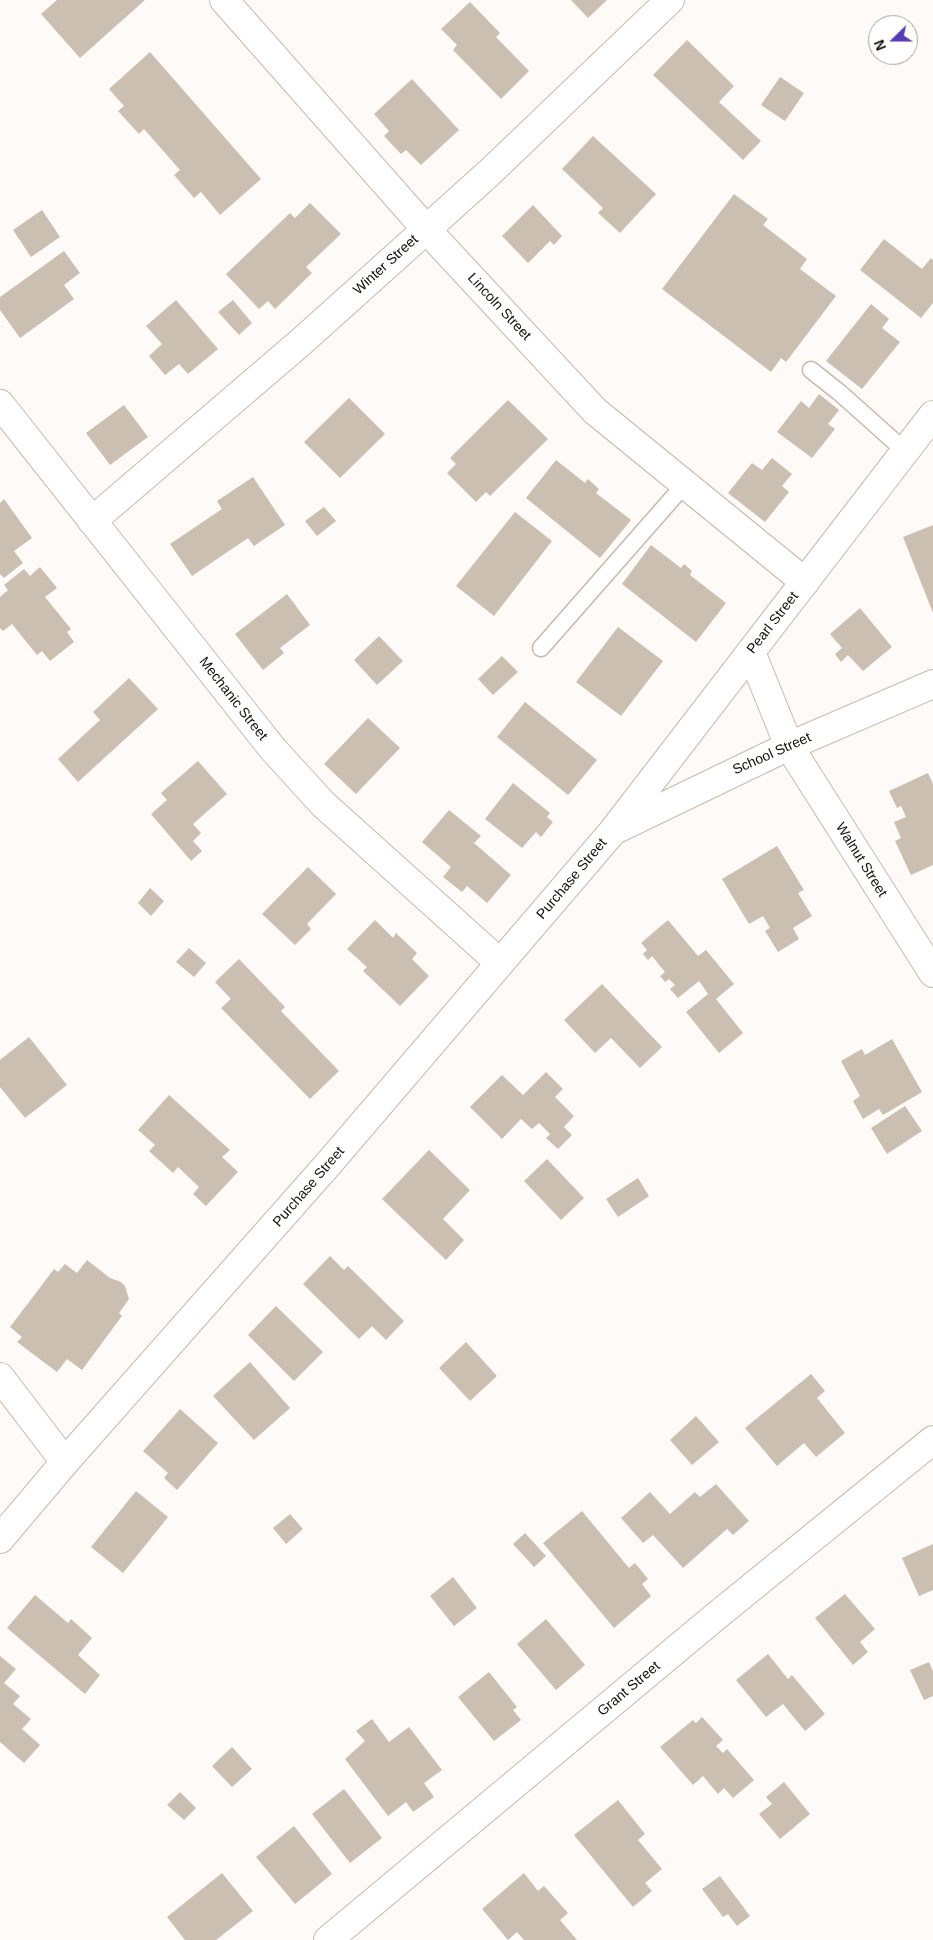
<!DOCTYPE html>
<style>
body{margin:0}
#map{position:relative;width:933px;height:1940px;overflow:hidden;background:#fefaf8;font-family:Helvetica,sans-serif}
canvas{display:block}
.north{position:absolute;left:868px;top:15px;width:50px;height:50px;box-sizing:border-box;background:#fff;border:1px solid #a19f9d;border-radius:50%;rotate:248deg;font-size:14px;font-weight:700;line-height:20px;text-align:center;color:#140f0b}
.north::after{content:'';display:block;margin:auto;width:18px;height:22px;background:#563cb4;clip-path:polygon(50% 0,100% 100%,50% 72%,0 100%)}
</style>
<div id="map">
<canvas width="933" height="1940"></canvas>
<div class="north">N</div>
</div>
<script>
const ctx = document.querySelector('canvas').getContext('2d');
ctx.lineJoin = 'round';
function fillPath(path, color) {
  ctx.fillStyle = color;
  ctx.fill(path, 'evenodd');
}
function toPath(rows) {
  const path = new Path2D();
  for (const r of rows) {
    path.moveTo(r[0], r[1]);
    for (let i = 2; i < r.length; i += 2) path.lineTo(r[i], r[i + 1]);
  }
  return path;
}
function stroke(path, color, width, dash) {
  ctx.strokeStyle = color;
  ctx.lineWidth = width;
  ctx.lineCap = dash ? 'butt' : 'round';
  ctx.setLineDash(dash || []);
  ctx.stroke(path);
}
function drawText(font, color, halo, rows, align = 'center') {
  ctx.font = font + ' Helvetica,sans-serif';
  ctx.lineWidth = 4;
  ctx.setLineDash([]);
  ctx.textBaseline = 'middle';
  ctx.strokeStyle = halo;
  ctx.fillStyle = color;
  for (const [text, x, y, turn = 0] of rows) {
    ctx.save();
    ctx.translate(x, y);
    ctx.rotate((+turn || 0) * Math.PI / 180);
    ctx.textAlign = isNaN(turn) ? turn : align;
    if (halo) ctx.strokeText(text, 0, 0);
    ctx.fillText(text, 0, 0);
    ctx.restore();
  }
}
const building = toPath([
 [57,0,145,0,80,58,41,14],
 [571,0,607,0,588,18],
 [470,2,500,33,496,37,529,71,501,99,453,50,457,45,441,29],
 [687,40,734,86,719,102,761,141,743,160,653,75],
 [150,52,261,179,220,215,201,192,194,198,174,175,180,170,144,129,139,134,118,111,124,106,109,89],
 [780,77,804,93,785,121,761,105],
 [412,79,459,130,421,165,406,150,401,154,384,136,389,131,374,114],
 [593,136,656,194,620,233,598,213,603,208,562,169],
 [734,194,768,219,763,225,807,259,800,269,836,296,786,362,781,358,771,372,662,289],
 [310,203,341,234,306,267,312,273,275,309,268,301,259,309,226,274,290,213,295,218],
 [533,205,562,236,554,245,550,241,528,263,502,236],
 [42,210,60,237,31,257,13,230],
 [884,239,922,269,931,258,933,260,933,303,921,318,860,270],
 [64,251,80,273,64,285,74,299,20,338,0,310,0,297],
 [176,300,218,349,188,374,179,364,165,375,149,356,162,344,146,326],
 [233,300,252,323,239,335,218,312],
 [871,304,889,319,882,328,900,342,862,389,826,361],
 [819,394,839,410,828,424,835,429,812,458,777,432,801,401,809,408],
 [349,398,385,434,340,478,304,442],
 [508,400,548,439,490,496,486,492,476,502,447,473,456,464,450,458],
 [124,405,148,437,110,465,86,433],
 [772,458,792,474,782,486,789,492,765,522,728,493,752,463,762,470],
 [556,460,585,483,588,479,599,489,596,493,631,520,600,558,526,498],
 [253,477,285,525,254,546,248,538,192,576,170,544,222,509,217,501],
 [4,499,32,538,14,551,23,563,4,578,0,574,0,503],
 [324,507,336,521,317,536,305,521],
 [515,512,552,541,494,616,456,586],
 [933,525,933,613,903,537],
 [651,545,681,568,684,564,692,571,690,575,726,603,696,642,622,584],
 [40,567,57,588,45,597,71,629,67,632,74,642,50,661,42,651,37,655,12,624,3,631,0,628,0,597,8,590,4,585,24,569,30,576],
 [287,594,310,625,280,648,284,653,263,670,235,634],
 [860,608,892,647,863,671,848,655,841,662,835,654,842,648,830,634],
 [618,627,663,661,621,716,576,682],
 [379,636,403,661,377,685,354,660],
 [502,656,518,672,493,695,478,679],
 [129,678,158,709,78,782,58,759,100,720,93,712],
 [525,702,597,760,568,795,497,737],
 [368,718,400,748,356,794,324,764],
 [198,761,227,794,193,824,201,833,193,841,202,851,191,861,151,814,167,800,161,793],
 [928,773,933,784,933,865,911,875,895,841,901,838,894,822,906,817,901,806,897,808,889,791],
 [513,783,550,813,547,817,553,822,541,837,536,832,522,848,485,819],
 [449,810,481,836,474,843,511,875,487,903,467,886,462,892,443,877,451,867,422,842],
 [777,846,804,890,798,893,812,916,793,928,799,939,778,952,765,931,770,928,763,916,749,924,722,879],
 [308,867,336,894,307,924,311,929,295,945,262,914],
 [150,888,164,901,151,916,138,903],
 [375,920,393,938,396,933,417,953,412,959,429,976,400,1006,363,971,367,967,347,949],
 [668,920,698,956,706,950,734,984,716,999,743,1033,719,1053,686,1012,708,994,699,981,678,998,670,989,675,985,669,979,665,982,660,976,665,972,652,956,648,960,643,954,647,950,641,943],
 [189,948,206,963,194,977,176,962],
 [239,959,285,1007,281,1011,339,1071,310,1099,221,1008,231,999,215,982],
 [602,984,662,1047,640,1068,611,1038,595,1053,564,1020],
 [29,1037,67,1085,25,1118,0,1087,0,1060],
 [892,1039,922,1092,883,1115,879,1109,863,1119,853,1101,860,1096,841,1061,862,1049,865,1055],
 [546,1072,563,1089,555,1097,574,1116,564,1127,572,1135,558,1149,546,1138,550,1134,539,1123,532,1129,521,1119,502,1139,470,1107,502,1075,523,1095],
 [169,1095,230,1150,222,1157,238,1172,206,1206,193,1194,199,1187,178,1167,173,1173,149,1151,155,1145,138,1130],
 [905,1106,922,1131,887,1154,871,1128],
 [429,1150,470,1190,443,1219,464,1240,446,1260,382,1199],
 [547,1159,584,1198,561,1220,524,1181],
 [638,1178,649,1196,618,1217,606,1199],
 [330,1256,344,1270,348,1266,404,1321,386,1340,372,1326,359,1339,303,1284],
 [87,1260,110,1278,121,1282,125,1286,129,1299,119,1313,122,1316,82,1370,67,1359,57,1372,17,1342,22,1337,10,1327,54,1269,58,1272,65,1264,77,1273],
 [276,1306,323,1352,294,1381,248,1335],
 [466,1342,497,1376,470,1401,439,1368],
 [250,1362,290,1408,254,1440,213,1396],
 [811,1374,825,1391,817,1398,845,1433,816,1457,804,1443,777,1466,745,1428],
 [180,1409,218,1443,177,1490,164,1478,168,1473,143,1451],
 [696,1416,719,1442,692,1465,670,1440],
 [716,1484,749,1521,733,1535,727,1529,683,1568,653,1535,643,1543,621,1518,650,1492,670,1514,695,1492,700,1497],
 [136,1491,168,1517,123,1573,91,1547],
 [582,1511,629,1568,635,1563,648,1579,642,1584,651,1596,614,1628,543,1543],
 [290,1514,303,1529,286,1544,273,1528],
 [525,1533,546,1556,534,1567,513,1544],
 [933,1544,933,1590,919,1596,902,1558],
 [453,1577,477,1608,454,1626,430,1596],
 [845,1594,875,1629,860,1642,868,1652,853,1665,815,1618],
 [35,1595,68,1623,71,1619,92,1638,78,1655,100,1675,85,1694,7,1628],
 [546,1619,585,1665,556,1690,517,1644],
 [768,1654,788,1679,792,1675,825,1714,805,1731,783,1704,766,1717,736,1680],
 [0,1656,16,1669,4,1683,20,1696,13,1704,31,1719,22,1729,40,1745,24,1763,0,1742],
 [929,1662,933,1671,933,1696,924,1700,910,1670],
 [489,1672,517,1707,513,1710,521,1720,494,1741,458,1697],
 [702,1717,723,1740,716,1746,723,1753,727,1749,754,1780,733,1798,724,1788,718,1794,703,1776,693,1785,660,1747,693,1720,696,1723],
 [372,1719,389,1742,409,1727,442,1770,424,1783,434,1797,413,1812,406,1802,388,1816,345,1759,365,1741,356,1731],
 [232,1747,252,1769,232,1787,212,1766],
 [784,1782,810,1814,780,1839,759,1814,772,1804,766,1797],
 [344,1789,382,1838,350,1863,312,1814],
 [180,1792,196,1808,184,1820,167,1805],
 [618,1800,645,1834,638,1840,662,1869,645,1883,652,1891,633,1907,574,1835],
 [294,1826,332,1874,295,1904,256,1857],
 [222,1873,253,1911,216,1940,185,1940,167,1917],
 [524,1873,538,1891,544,1886,568,1913,560,1920,577,1940,524,1940,517,1932,508,1940,482,1909],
 [720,1876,750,1916,737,1926,728,1914,723,1917,702,1889]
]);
const lane = toPath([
 [811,370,840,393,905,451],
 [541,648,685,484]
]);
const street = toPath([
 [224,0,426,229,595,411,805,582],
 [0,404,272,748,323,804,500,963],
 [92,521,301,342,489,173,670,0],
 [751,652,789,746,933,973],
 [0,1377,65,1462],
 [328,1940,715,1617,933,1440]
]);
const secondary = toPath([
 [619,828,789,746,933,684],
 [0,1539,65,1462,330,1162,613,831,933,415]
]);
const streetNames = [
 ["Winter Street",386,265,-42],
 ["Lincoln Street",499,307,47],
 ["Pearl Street",773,623,-52],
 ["Mechanic Street",233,699,52],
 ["School Street",772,754,-24],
 ["Walnut Street",861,860,58],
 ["Purchase Street",572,879,-50],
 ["Purchase Street",309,1187,-49],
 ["Grant Street",629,1689,-40]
];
fillPath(building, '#cbbfb1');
stroke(lane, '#c8b9ad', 19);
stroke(street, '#c8b9ad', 30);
stroke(secondary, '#c8b9ad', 30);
stroke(lane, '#fff', 16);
stroke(street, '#fff', 28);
stroke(secondary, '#fff', 28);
drawText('14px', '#140f0b', '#fff', streetNames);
</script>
